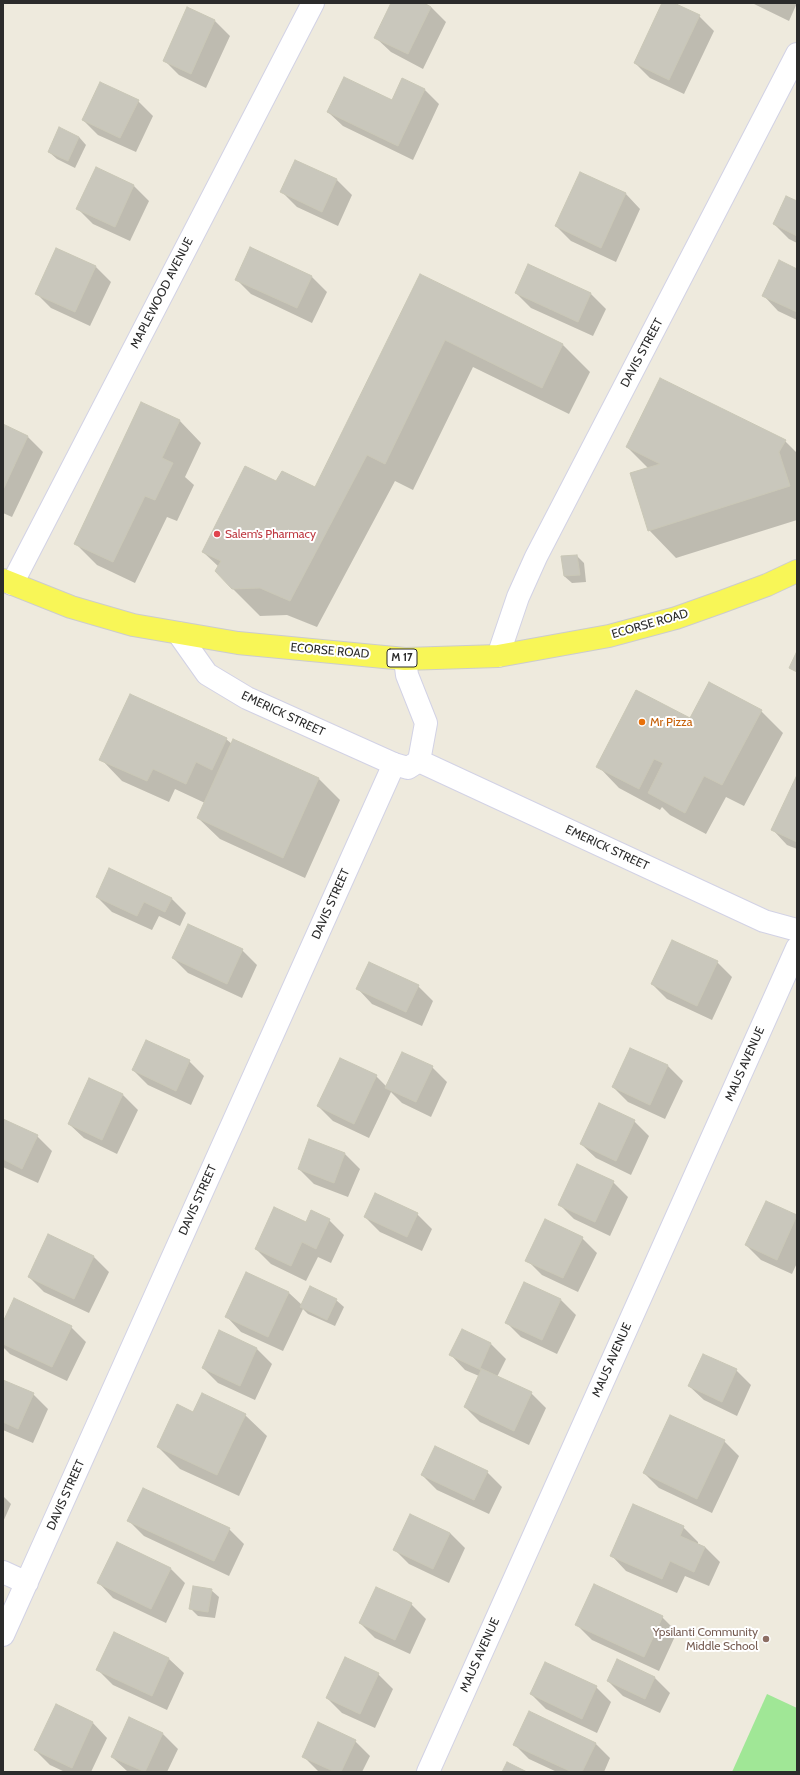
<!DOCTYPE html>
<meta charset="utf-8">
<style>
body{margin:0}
#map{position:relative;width:800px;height:1775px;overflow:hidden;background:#eeeadd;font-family:Cabin,sans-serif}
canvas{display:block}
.frame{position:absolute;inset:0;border:4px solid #2b2b2b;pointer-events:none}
</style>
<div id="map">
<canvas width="800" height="1775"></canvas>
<div class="frame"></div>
</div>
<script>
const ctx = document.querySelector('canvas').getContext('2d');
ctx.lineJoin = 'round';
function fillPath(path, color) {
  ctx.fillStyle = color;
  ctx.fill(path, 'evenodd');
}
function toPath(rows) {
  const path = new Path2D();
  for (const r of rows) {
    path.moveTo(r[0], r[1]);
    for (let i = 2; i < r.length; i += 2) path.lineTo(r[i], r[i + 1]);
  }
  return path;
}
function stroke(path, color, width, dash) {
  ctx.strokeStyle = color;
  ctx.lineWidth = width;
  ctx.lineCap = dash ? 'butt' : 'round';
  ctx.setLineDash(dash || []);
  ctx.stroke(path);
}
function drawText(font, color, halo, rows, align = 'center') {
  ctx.font = font + ' Cabin,sans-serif';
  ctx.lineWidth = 4;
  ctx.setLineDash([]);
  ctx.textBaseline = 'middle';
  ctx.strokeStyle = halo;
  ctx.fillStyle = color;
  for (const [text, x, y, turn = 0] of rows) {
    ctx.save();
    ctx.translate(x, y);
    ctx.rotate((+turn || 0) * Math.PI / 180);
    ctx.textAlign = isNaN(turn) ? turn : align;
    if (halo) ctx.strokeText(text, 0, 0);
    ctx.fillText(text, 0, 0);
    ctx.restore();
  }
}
const green = toPath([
 [767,1694,797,1708,797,1772,732,1772]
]);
const shadow = toPath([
 [393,3,422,3,431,7,446,22,423,69,391,52,376,38],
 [663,3,672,3,699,16,714,31,684,94,650,78,635,63],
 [752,3,797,3,789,21],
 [188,9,215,21,230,36,206,88,179,75,164,60],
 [424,89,439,104,413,160,343,126,328,112,393,101],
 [138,101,153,116,136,152,98,135,83,120],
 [79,137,86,145,75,168,57,159,49,152],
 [296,161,337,180,352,195,338,226,297,207,282,192],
 [96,169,134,186,149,201,130,241,93,224,78,209],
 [581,173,626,194,640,209,616,262,571,241,556,226],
 [797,202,797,243,789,239,774,224],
 [251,248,312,277,327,292,312,323,251,294,236,279],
 [57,249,96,267,111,282,90,326,51,308,36,293],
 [529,265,591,294,606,309,593,336,531,308,516,293],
 [797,270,797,320,778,311,764,296],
 [420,275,563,345,590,372,569,414,473,367,413,490,395,481,317,627,287,615,260,616,233,589,219,567,203,552,277,483,316,489],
 [141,403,180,421,201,443,185,477,194,485,177,521,167,517,135,583,97,565,75,543],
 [3,425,28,437,43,452,12,517,3,513],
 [785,441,797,453,797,520,676,558,649,530,648,468,627,447],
 [577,556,584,563,586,582,572,583,564,576,562,557],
 [761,711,783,733,744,806,726,797,706,834,670,815,662,807,660,810,619,788,598,766,691,720],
 [226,739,232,744,234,740,319,779,340,800,305,878,220,839,198,818,205,803,175,789,169,802,122,781,101,759],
 [797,777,797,849,787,845,773,830],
 [97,897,171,898,186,913,180,926,159,916,152,930,112,912],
 [242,950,257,965,242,998,188,973,173,958],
 [717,962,732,977,712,1020,667,999,652,984],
 [369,963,418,986,433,1001,422,1026,372,1004,358,989],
 [631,1049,668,1066,683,1081,665,1119,628,1102,613,1087],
 [340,1059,376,1076,387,1087,432,1067,447,1082,431,1117,402,1103,391,1092,369,1138,333,1121,318,1106],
 [189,1061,204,1076,191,1105,148,1085,133,1070],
 [123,1095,138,1110,117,1154,84,1138,69,1124],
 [3,1120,37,1136,52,1151,38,1183,3,1167],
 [634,1121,649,1136,631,1175,596,1158,581,1144],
 [310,1141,345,1154,360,1169,348,1197,314,1184,299,1169],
 [613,1182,628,1197,610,1236,574,1219,559,1204],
 [766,1202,797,1216,797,1263,792,1274,761,1260,746,1245],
 [417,1214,432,1229,422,1251,380,1232,365,1217],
 [329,1220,344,1235,331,1263,318,1257,306,1281,271,1264,256,1249,306,1223],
 [48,1236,94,1257,109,1272,89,1313,44,1292,29,1277],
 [582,1238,597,1253,578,1292,542,1275,527,1260],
 [247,1273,289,1293,302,1305,336,1300,344,1307,335,1326,308,1314,303,1309,283,1351,241,1332,227,1317],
 [525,1283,561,1300,576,1315,557,1354,521,1337,506,1322],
 [3,1324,71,1327,86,1342,67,1381,10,1354,3,1347],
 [462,1331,491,1344,506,1359,497,1377,531,1393,546,1408,529,1445,480,1422,465,1407,479,1376,465,1370,451,1355],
 [220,1332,257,1349,272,1364,255,1400,218,1383,203,1368],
 [736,1370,751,1385,737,1416,704,1400,689,1386],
 [3,1381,33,1394,48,1409,33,1443,3,1430],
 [194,1413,245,1415,267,1436,239,1496,180,1469,158,1447],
 [724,1441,739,1456,712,1513,659,1488,644,1473],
 [487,1472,502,1487,489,1514,437,1490,422,1475],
 [3,1496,11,1504,3,1522],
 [129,1521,229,1529,244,1544,229,1576,144,1536],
 [683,1527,698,1542,698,1544,705,1547,720,1562,709,1586,685,1576,677,1593,626,1571,612,1556],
 [450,1533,465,1548,449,1583,409,1564,394,1549],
 [170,1568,185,1583,166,1623,113,1598,99,1583],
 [211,1590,219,1597,215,1618,198,1616,190,1608],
 [411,1604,426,1619,410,1654,375,1638,360,1623],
 [662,1617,677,1632,659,1671,592,1640,577,1625],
 [169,1659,184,1673,167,1710,113,1685,98,1670],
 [345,1659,378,1674,393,1689,375,1728,342,1713,327,1698],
 [618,1661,655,1678,670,1693,660,1713,623,1696,608,1681],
 [596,1687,611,1702,597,1733,546,1709,531,1694],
 [130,1719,163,1734,178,1749,167,1772,128,1772,112,1757],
 [93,1723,107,1738,91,1772,65,1772,50,1765,35,1750],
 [355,1741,370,1756,362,1772,319,1772,303,1756],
 [595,1743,610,1758,604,1772,557,1772,529,1759,514,1744]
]);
const building = toPath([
 [391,3,424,3,431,7,408,54,374,38,391,3],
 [662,3,674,3,700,15,669,80,634,63,662,3],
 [187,7,215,20,191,74,163,61,187,7],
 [344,77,392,100,402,78,425,89,398,146,327,112,344,77],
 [100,82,139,100,120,138,82,120,100,82],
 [59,127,79,137,68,161,48,152,59,127],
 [295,160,337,179,322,212,280,192,295,160],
 [96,167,134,185,115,227,76,209,96,167],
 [580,172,626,193,601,248,555,226,580,172],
 [786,196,797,201,797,236,773,224,786,196],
 [250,247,312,276,297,308,235,280,250,247],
 [56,248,96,266,75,312,35,294,56,248],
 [779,260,797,269,797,312,762,296,779,260],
 [528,264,591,293,578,322,515,293,528,264],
 [420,274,563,344,542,388,445,340,385,464,367,455,290,601,260,588,232,589,215,571,221,561,202,552,245,466,276,481,282,471,315,487,420,274],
 [660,378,786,440,779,452,790,486,648,531,630,473,660,464,626,447,660,378],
 [141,402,180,420,162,458,173,463,155,500,145,496,113,562,74,544,141,402],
 [3,424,28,436,3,490,3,424],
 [577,555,580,575,564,576,561,556,577,555],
 [797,651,797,672,789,668,797,651],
 [709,682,762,710,722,785,704,776,685,813,648,793,663,763,654,759,639,789,596,767,636,690,690,718,709,682],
 [130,694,227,738,212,770,196,762,186,784,153,769,147,781,99,760,130,694],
 [233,739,319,778,283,858,197,818,233,739],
 [797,775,797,842,771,830,797,775],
 [109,868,172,898,165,912,144,902,137,916,96,897,109,868],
 [188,924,243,949,227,984,172,958,188,924],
 [672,940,718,961,697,1006,651,984,672,940],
 [369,962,419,985,406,1012,356,989,369,962],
 [146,1040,190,1060,176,1091,132,1070,146,1040],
 [630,1048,668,1065,650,1105,612,1087,630,1048],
 [402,1052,433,1066,416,1102,385,1088,402,1052],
 [340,1058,377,1075,354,1124,317,1106,340,1058],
 [89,1078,123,1094,102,1140,68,1124,89,1078],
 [599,1103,635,1120,616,1161,580,1144,599,1103],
 [3,1119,38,1135,22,1169,3,1159,3,1119],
 [309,1139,345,1153,334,1183,298,1169,309,1139],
 [577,1164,614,1181,595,1222,558,1205,577,1164],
 [375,1193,418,1213,407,1237,364,1217,375,1193],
 [766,1201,797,1215,777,1260,745,1245,766,1201],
 [274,1207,306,1222,311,1210,330,1219,316,1249,302,1242,291,1266,255,1249,274,1207],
 [545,1219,583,1237,563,1278,525,1261,545,1219],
 [48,1234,94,1256,74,1299,28,1277,48,1234],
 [246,1272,289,1292,268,1337,225,1317,246,1272],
 [524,1282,561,1299,542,1340,505,1323,524,1282],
 [310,1286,337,1299,327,1320,300,1307,310,1286],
 [14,1298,72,1326,52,1367,3,1344,3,1322,14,1298],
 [462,1329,491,1343,480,1368,532,1392,514,1431,464,1407,481,1370,449,1355,462,1329],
 [219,1330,257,1348,240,1386,202,1368,219,1330],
 [703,1354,737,1369,722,1402,688,1386,703,1354],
 [3,1380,34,1393,18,1429,3,1422,3,1380],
 [202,1393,246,1414,217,1475,157,1447,177,1404,193,1412,202,1393],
 [670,1415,725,1440,697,1499,643,1473,670,1415],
 [435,1446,488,1471,474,1500,421,1475,435,1446],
 [143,1488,230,1528,214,1561,127,1521,143,1488],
 [633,1504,684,1526,680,1536,705,1547,694,1572,670,1561,662,1579,610,1556,633,1504],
 [410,1514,450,1533,433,1569,393,1550,410,1514],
 [117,1542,171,1568,151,1609,97,1583,117,1542],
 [594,1584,663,1616,644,1657,575,1625,594,1584],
 [193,1586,212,1589,208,1612,189,1609,193,1586],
 [376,1587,412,1603,395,1640,359,1623,376,1587],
 [114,1632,169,1658,152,1696,96,1670,114,1632],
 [345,1657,379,1673,360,1714,326,1698,345,1657],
 [617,1659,655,1677,645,1699,607,1681,617,1659],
 [545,1662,597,1686,582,1719,530,1694,545,1662],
 [56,1704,93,1722,72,1768,34,1750,56,1704],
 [529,1711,596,1743,582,1772,572,1772,513,1745,529,1711],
 [129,1717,163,1733,145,1772,111,1757,129,1717],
 [318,1722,356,1740,341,1772,335,1772,302,1757,318,1722],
 [507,1762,527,1772,502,1772,507,1762]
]);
const minor = toPath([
 [12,584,313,3],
 [498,656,518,597,536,557,797,54],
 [3,1572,27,1583],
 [3,1635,394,764]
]);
const tertiary = toPath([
 [178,633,207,674,247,698,394,764,408,768,419,761,426,723,407,675,405,659],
 [419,761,764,921,797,930]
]);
const secondary = toPath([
 [428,1772,797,948]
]);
const primary = toPath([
 [3,580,71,607,133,625,238,643,405,659,498,656,609,636,676,618,721,602,767,585,797,571]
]);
const markers = [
 [217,534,4,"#e0444e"],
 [642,722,4,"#e8710a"],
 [766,1639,4,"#8d6e63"]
];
const shields = [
 [402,658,30]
];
const shieldNames = [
 ["M 17",402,658]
];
const streetNames = [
 ["MAPLEWOOD AVENUE",162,293,-63],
 ["DAVIS STREET",642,353,-62],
 ["ECORSE ROAD",650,624,-16],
 ["ECORSE ROAD",330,651,5],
 ["EMERICK STREET",283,714,25],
 ["EMERICK STREET",607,848,25],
 ["DAVIS STREET",331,904,-66],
 ["MAUS AVENUE",745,1064,-66],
 ["DAVIS STREET",198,1200,-66],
 ["MAUS AVENUE",612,1360,-66],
 ["DAVIS STREET",66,1495,-66],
 ["MAUS AVENUE",480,1655,-66]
];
const healthNames = [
 ["Salem’s Pharmacy",225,534]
];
const foodNames = [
 ["Mr Pizza",650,722]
];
const educationNames = [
 ["Ypsilanti Community",758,1632],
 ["Middle School",758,1646]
];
fillPath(green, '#a0e796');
fillPath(shadow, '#0003');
fillPath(building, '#c9c7bc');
stroke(building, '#c9c7b6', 1);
stroke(minor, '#d2d2e5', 24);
stroke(tertiary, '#d2d2e5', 24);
stroke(secondary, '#d2d2e5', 24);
stroke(primary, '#ccc', 24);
stroke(minor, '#fff', 22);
stroke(tertiary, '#fff', 22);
stroke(secondary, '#fff', 22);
stroke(primary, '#f8f657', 22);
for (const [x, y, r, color] of markers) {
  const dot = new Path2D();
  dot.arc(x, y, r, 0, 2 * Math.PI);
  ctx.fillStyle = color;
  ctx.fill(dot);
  stroke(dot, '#fff', 1.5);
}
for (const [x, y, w] of shields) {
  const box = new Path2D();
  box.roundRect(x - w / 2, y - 9, w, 18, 3);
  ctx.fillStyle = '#fff';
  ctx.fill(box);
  stroke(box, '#2b2b2b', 1);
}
drawText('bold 11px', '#2b2b2b', null, shieldNames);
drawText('12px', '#2b2b2b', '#fff', streetNames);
drawText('12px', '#be3a42', '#fff', healthNames, 'left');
drawText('12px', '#c56008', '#fff', foodNames, 'left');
drawText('12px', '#785e54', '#fff', educationNames, 'right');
</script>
